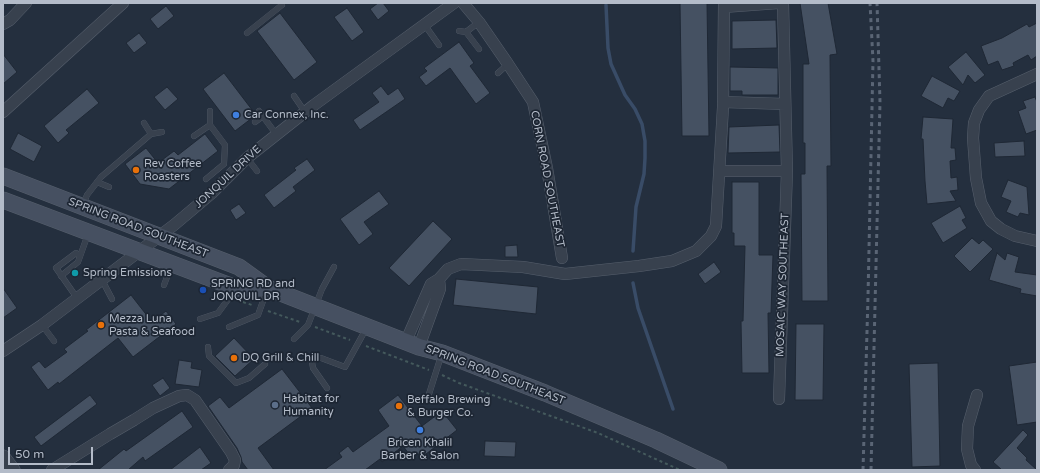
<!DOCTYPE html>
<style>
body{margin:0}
#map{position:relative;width:1040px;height:473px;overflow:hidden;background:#242f3e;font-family:"Varela Round",sans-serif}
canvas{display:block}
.frame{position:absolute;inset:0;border:4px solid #b4bcc9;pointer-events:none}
.scale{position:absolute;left:8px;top:447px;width:85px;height:18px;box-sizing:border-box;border:2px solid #b4bcc9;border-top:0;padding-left:5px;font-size:12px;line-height:14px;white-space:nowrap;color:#b4bcc9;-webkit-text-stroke:3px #1d2633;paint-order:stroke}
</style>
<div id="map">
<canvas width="1040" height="473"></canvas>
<div class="frame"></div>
<div class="scale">50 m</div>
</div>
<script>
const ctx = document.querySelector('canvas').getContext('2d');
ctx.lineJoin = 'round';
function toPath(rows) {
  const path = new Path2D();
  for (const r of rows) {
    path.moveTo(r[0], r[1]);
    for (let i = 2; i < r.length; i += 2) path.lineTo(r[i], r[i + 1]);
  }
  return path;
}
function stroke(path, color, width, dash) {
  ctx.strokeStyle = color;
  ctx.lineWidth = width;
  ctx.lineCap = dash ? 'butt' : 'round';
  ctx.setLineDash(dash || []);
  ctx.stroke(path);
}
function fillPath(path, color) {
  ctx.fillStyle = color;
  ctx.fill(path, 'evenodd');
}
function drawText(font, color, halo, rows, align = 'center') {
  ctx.font = font + ' "Varela Round",sans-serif';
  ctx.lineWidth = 3.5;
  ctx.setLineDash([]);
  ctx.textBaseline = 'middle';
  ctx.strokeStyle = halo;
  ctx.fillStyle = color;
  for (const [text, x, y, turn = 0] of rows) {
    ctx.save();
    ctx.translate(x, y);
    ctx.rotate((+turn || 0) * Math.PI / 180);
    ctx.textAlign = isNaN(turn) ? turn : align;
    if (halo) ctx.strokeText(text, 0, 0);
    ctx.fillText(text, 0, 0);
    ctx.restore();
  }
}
const stream = toPath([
 [606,5,608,48,611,64,625,95,635,109,642,124,645,141,645,158,644,174,636,207,633,251],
 [633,283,638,308,673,409]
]);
const building = toPath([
 [378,3,383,3,389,11,378,20,370,9,378,3],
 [680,3,707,3,709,136,682,136,680,3],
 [800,3,828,3,837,54,830,55,831,166,827,166,828,301,802,301,801,174,805,174,805,143,803,143,803,64,809,64,800,3],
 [166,6,174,16,158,29,150,19,166,6],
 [347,8,364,32,352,41,334,17,347,8],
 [280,13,317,62,294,80,257,31,280,13],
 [776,20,777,48,732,49,732,21,776,20],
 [1037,23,1037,56,1031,60,1028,55,1013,63,1014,66,1002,70,998,61,988,65,981,46,1002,38,1027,24,1029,27,1037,23],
 [139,33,147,43,134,53,126,43,139,33],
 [459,42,474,63,470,66,490,93,476,104,450,68,426,86,419,77,427,71,424,68,459,42],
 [966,52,985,75,975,83,968,75,963,85,948,67,966,52],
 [3,54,17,72,3,84,3,54],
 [730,67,778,68,778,95,742,95,742,91,730,91,730,67],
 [224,73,256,115,235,131,203,89,224,73],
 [932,76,960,91,954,101,948,98,943,108,921,96,932,76],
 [381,86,388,95,398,88,405,99,360,130,353,120,379,102,372,93,381,86],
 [167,87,178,99,165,110,154,97,167,87],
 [87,89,99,103,66,130,69,133,58,143,44,126,87,89],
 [1035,97,1037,102,1037,130,1026,134,1018,111,1026,108,1023,101,1035,97],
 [923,117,953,119,951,148,955,148,956,160,950,161,951,178,957,177,958,190,950,191,956,201,927,204,925,181,923,139,921,139,923,117],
 [779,125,780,152,728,153,729,127,779,125],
 [18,133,42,146,34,162,10,149,18,133],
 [205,134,218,151,169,189,140,184,125,164,146,148,158,163,174,151,178,155,205,134],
 [1024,141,1025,156,995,157,994,143,1024,141],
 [307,159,315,170,293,187,296,191,274,208,264,195,296,170,294,168,307,159],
 [1008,180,1027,187,1029,215,1020,213,1018,217,1006,212,1011,201,1001,197,1008,180],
 [732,182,759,182,759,255,773,255,771,313,768,313,769,373,742,373,741,321,743,321,745,246,734,246,734,233,732,233,732,182],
 [379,191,389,204,364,222,373,234,359,245,340,219,379,191],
 [239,204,246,213,236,220,230,210,239,204],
 [960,206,966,218,962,220,967,228,943,243,931,223,960,206],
 [433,221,452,239,409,286,389,268,433,221],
 [972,238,979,244,983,240,993,249,970,272,954,256,972,238],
 [517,245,518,257,505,257,505,246,517,245],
 [997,253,1005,260,1007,253,1019,257,1015,272,1037,275,1037,296,1020,293,1021,289,989,280,997,253],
 [714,262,721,272,705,284,698,274,714,262],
 [456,279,538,287,536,314,453,305,456,279],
 [3,288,17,308,3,318,3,288],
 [131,295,152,322,166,311,176,324,133,357,118,338,59,384,58,382,48,390,31,367,39,361,45,368,67,352,64,349,88,331,86,330,131,295],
 [796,324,824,324,823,400,795,400,796,324],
 [234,338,254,359,235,376,215,356,234,338],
 [179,360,192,362,191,368,202,370,199,387,175,384,179,360],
 [1037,362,1037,422,1017,425,1009,366,1037,362],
 [938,363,940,466,912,467,909,364,938,363],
 [282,369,312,408,258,448,274,470,248,470,242,462,241,457,237,448,208,406,220,397,229,408,282,369],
 [163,378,170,388,160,396,152,385,163,378],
 [90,395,97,404,41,446,34,437,90,395],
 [398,395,422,426,442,411,457,430,426,454,409,454,403,446,382,462,380,459,365,470,324,470,342,457,339,453,348,446,353,452,389,426,378,410,398,395],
 [182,411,193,427,145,461,143,457,128,470,98,470,124,449,126,451,182,411],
 [1023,430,1028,435,1017,448,1027,458,1026,460,1037,470,1002,470,993,462,1023,430],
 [485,441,516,442,515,457,484,456,485,441],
 [200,447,211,463,201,470,170,470,200,447]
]);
const path = toPath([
 [243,302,252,305],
 [268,311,300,322],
 [315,327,350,340],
 [366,346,429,370],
 [442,375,459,383,598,433,680,470]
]);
const service = toPath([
 [479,22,466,32,479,49],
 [424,24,439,45],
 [459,31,466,32],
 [247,33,282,5],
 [498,73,508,64],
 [294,96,305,112],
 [259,111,276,134],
 [255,122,263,116],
 [144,123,151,134],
 [194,136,210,125],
 [247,158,257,171],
 [206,179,224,164,225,145,210,125,210,111],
 [97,182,109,187],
 [83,205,87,195,101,177,151,134,162,132],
 [61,276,78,262,88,234],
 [102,280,112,299],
 [164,285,172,264],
 [77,298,56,268,76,253,80,256],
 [200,319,218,313,235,290],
 [42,325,54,341],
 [229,327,258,315,267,290],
 [294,339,308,325,322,289,334,267],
 [208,347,209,356,236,383,249,378,265,364],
 [327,388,313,368,312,362,316,358,321,358,345,367,367,327],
 [429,394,442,353]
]);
const minor = toPath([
 [463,3,479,22,508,64,533,102,547,168,562,258],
 [724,7,779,3],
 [3,24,10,20,26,3],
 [1037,74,989,96,979,110,974,123,973,138,976,178,981,203,991,221,1001,229,1015,236,1037,241],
 [723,102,785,104],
 [3,112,123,3],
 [719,171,787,171],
 [406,341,431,284,439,279,448,269,461,264,523,267,565,274,639,266,672,261,696,251,711,236,716,226,723,107,724,3],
 [419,347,440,289,439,279],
 [3,351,42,325,174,225,212,193,247,158,314,105,454,3],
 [779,399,787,171,783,3],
 [52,470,110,434,134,420,153,408,179,396,187,395,195,400,231,452,235,460,234,465,229,470],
 [975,470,971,465,967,449,968,426,977,395]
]);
const tertiary = toPath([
 [3,457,13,470]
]);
const secondary = toPath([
 [3,176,239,267,268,288,419,347,442,353,545,393,656,440,719,470],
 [3,200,236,288,268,288]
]);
const rail = toPath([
 [863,470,868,297,873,61,870,3],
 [871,470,880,102,877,3]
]);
const markers = [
 [236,115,4,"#3f7fe0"],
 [136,170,4,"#e8710a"],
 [75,273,4,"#0f9aa8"],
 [203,290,4,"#1a4fb4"],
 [101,325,4,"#e8710a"],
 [234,358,4,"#e8710a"],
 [275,405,4,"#5c6f8a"],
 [399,406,4,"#e8710a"],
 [420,430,4,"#3f7fe0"]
];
const poiNames = [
 ["Car Connex, Inc.",244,115],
 ["Rev Coffee",144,164],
 ["Roasters",144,177],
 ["Spring Emissions",83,273],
 ["SPRING RD and",211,284],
 ["JONQUIL DR",211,297],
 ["Mezza Luna",109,319],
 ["Pasta & Seafood",109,332],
 ["DQ Grill & Chill",242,358],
 ["Habitat for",283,399],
 ["Humanity",283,412],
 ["Beffalo Brewing",407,400],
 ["& Burger Co.",407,413],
 ["Bricen Khalil",420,443,"center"],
 ["Barber & Salon",420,456,"center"]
];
const streetNames = [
 ["JONQUIL DRIVE",228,177,-43],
 ["CORN ROAD SOUTHEAST",547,179,79],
 ["SPRING ROAD SOUTHEAST",138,228,21],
 ["MOSAIC WAY SOUTHEAST",783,285,-88],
 ["SPRING ROAD SOUTHEAST",495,375,21]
];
stroke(stream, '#394c67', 3.5);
fillPath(building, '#455162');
stroke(building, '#1f2835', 1);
stroke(service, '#565f6c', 6);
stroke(minor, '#565f6c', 12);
stroke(tertiary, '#565f6c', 15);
stroke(secondary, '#565f6c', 17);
stroke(path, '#44595c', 2, [3, 3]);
stroke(service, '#38414e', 5.5);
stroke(minor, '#38414e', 11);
stroke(tertiary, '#38414e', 14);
stroke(secondary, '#465061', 16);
stroke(rail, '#5a6575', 3, [4, 4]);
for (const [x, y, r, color] of markers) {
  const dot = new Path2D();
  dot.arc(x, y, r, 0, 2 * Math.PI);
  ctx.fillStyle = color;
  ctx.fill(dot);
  stroke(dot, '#1d2633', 1.5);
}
drawText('11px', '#b4bcc9', '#1d2633', poiNames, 'left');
drawText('11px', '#b4bcc9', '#1d2633', streetNames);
</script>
